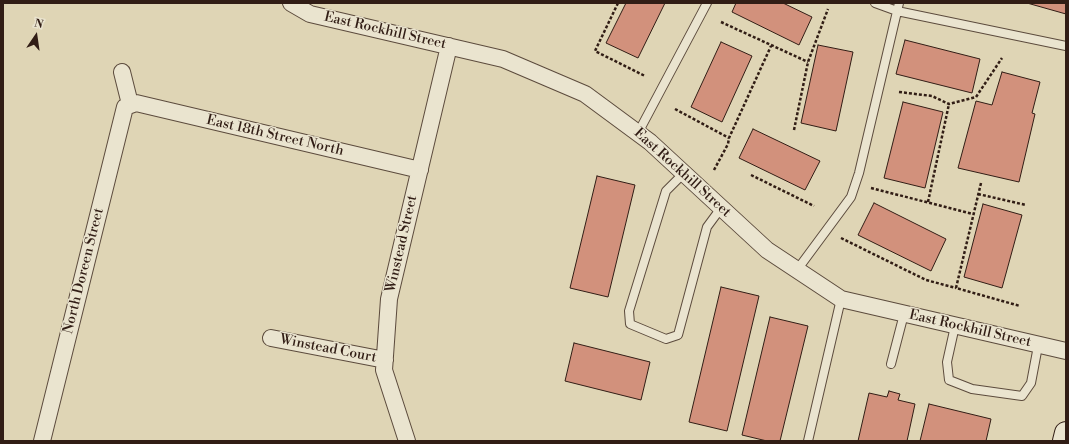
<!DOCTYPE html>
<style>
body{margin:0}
#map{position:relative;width:1069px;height:444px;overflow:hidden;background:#dfd5b5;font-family:"Libre Bodoni",serif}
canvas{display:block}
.frame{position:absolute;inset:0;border:4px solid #311d15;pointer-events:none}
.north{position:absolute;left:16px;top:16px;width:40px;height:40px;-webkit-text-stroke:3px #eae4cf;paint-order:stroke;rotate:13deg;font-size:11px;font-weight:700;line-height:16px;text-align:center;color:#311d15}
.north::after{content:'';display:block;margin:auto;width:14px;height:18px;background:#311d15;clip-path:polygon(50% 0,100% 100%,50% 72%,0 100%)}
</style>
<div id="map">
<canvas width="1069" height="444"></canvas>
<div class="frame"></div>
<div class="north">N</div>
</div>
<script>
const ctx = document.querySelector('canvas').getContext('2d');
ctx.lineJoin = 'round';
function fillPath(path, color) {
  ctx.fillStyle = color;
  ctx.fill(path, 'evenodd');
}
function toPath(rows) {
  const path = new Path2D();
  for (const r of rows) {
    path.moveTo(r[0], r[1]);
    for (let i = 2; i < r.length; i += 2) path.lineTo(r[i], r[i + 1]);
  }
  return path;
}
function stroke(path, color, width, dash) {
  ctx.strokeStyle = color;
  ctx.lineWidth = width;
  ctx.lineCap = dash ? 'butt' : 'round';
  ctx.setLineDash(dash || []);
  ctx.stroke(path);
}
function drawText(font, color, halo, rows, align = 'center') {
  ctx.font = font + ' "Libre Bodoni",serif';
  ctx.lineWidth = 3;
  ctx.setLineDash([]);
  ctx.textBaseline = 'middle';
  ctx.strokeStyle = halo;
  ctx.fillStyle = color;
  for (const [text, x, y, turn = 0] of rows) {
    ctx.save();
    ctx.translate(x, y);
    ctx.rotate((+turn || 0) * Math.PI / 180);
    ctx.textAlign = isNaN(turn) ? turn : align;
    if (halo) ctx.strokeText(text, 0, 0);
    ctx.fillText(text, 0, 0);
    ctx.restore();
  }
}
const building = toPath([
 [626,3,665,3,638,58,606,43,626,3],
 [736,3,783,3,812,17,799,45,732,12,736,3],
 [1027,3,1066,3,1066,14,1027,3],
 [905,40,980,59,972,93,896,74,905,40],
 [721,42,752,56,722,122,691,107,721,42],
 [818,45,853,52,836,131,801,123,818,45],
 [1002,72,1040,82,1032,113,1035,114,1019,182,958,168,976,101,992,105,1002,72],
 [903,102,943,112,925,188,884,178,903,102],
 [753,129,820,161,805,190,739,158,753,129],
 [597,176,635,185,608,297,570,288,597,176],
 [874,203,946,239,931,271,858,235,874,203],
 [983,204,1022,215,1002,288,964,277,983,204],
 [721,287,759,296,727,431,689,422,721,287],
 [770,317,808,326,780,441,767,441,742,435,770,317],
 [574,343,650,362,641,400,565,381,574,343],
 [889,391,900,394,898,400,915,404,907,441,858,441,869,393,887,397,889,391],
 [929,404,991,419,986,441,920,441,929,404]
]);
const path = toPath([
 [618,3,595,51,645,76],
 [721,22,808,62],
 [899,92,932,96,949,104,976,97,1002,58],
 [675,109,729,138],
 [794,130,808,62,828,9],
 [714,170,728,144,729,138,771,46],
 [751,175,814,206],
 [981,183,956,288,1020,306],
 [871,188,973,214],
 [978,194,1026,205],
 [928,202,949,104],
 [841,238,926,280,956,288]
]);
const service = toPath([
 [875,3,897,11,1066,46],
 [638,133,707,3],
 [684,173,666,191,629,311,630,324,666,339,678,335,707,227,721,208],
 [797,270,851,197,859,173,899,3],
 [955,326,947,362,949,380,972,389,1022,396,1031,383,1038,346],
 [891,364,904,314],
 [808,441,841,299]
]);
const minor = toPath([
 [291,3,310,14,503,59,585,94,650,142,767,250,841,299,1066,351],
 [122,72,130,104],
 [271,338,385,360],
 [42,441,125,107,136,103,420,170],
 [407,441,384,370,389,299,449,46]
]);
const secondary = toPath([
 [1064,441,1066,433]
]);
const streetNames = [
 ["East Rockhill Street",385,31,13],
 ["East 18th Street North",275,136,13],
 ["East Rockhill Street",682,173,42],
 ["Winstead Street",402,244,-77],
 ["North Doreen Street",84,271,-76],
 ["East Rockhill Street",970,329,13],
 ["Winstead Court",328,349,11]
];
fillPath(building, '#d2917c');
stroke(building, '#311d15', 1);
stroke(service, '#5c4b3d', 10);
stroke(minor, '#5c4b3d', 18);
stroke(secondary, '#311d15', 24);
stroke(path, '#311d15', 2.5, [3, 2]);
stroke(service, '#eae4cf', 8);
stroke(minor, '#eae4cf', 16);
stroke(secondary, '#eae4cf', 22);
drawText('14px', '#311d15', '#eae4cf', streetNames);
</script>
